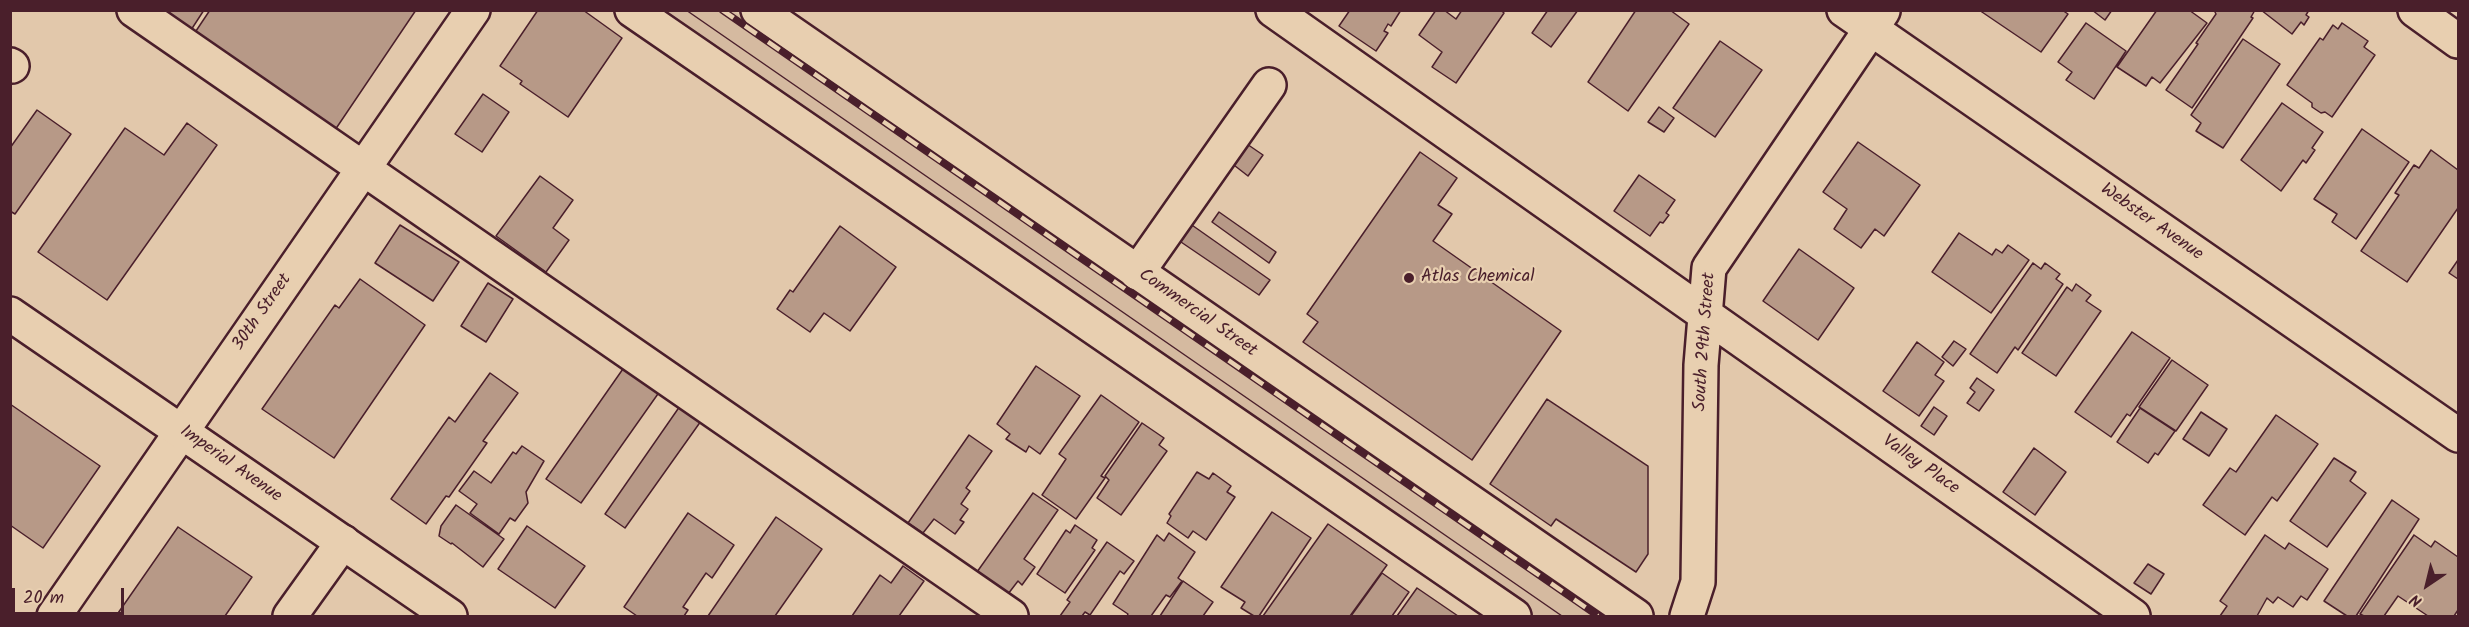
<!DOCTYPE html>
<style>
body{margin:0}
#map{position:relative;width:2469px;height:627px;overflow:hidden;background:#e2c8ab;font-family:Kalam,sans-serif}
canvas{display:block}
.frame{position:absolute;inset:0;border:12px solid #4a1f2b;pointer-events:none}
.north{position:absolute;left:2397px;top:555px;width:60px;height:60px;-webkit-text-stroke:4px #e8cfb0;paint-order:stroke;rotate:215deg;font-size:16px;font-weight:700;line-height:24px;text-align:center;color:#4a1f2b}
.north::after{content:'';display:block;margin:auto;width:21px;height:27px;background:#4a1f2b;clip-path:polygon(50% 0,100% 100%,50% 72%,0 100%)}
.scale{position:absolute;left:12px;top:588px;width:112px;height:27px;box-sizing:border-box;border:3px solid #4a1f2b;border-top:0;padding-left:8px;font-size:18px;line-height:21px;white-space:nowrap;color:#4a1f2b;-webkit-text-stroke:4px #e8cfb0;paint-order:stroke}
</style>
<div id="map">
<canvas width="2469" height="627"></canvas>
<div class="frame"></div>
<div class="north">N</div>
<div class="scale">20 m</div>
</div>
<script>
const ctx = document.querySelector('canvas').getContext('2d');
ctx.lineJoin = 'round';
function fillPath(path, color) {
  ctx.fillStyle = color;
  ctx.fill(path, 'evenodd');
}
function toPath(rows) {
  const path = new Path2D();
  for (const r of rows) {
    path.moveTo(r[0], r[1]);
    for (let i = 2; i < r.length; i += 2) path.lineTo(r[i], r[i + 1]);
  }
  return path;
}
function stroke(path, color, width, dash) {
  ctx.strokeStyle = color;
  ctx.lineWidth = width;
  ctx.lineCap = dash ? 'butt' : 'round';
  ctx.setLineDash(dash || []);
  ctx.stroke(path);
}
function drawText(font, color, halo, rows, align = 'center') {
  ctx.font = font + ' Kalam,sans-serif';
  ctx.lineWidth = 4.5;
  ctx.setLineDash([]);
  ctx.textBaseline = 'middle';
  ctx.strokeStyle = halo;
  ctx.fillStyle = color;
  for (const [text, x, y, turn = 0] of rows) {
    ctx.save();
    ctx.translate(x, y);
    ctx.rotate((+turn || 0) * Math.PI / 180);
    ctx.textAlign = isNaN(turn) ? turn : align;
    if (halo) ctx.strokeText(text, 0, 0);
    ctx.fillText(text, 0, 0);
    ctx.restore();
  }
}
const built = toPath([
 [655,11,733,11,1613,616,1534,616]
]);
const building = toPath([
 [163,10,204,10,191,30,163,10],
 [210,10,416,10,335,130,194,34,210,10],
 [538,10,583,10,622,38,568,117,520,84,522,81,500,66,538,10],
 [1350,10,1401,10,1391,26,1388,24,1384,31,1388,33,1376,51,1339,26,1350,10],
 [1436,10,1444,10,1456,19,1462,10,1501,10,1504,13,1456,83,1432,67,1442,52,1419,35,1436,10],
 [1548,10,1578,10,1551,47,1532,33,1548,10],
 [1636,10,1670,10,1689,24,1628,111,1588,82,1636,10],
 [1979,10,2062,10,2068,14,2041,52,1979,10],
 [2092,10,2112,10,2105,20,2092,10],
 [2157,10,2189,10,2207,23,2160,83,2152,77,2146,86,2117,67,2157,10],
 [2214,10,2255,10,2251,17,2253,18,2192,108,2166,90,2198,44,2196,43,2216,14,2214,10],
 [2261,10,2309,10,2306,15,2309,17,2304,25,2301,22,2292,34,2261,10],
 [2086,23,2126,51,2094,99,2066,80,2072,72,2058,62,2086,23],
 [2342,23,2368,41,2364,47,2375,55,2332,117,2325,112,2321,113,2312,107,2312,103,2287,85,2320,38,2323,40,2333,25,2338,29,2342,23],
 [2243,39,2280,64,2223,148,2196,131,2201,123,2191,115,2243,39],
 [1720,41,1762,70,1715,137,1673,108,1720,41],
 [483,94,509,112,482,152,455,134,483,94],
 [2282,103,2323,132,2312,148,2315,150,2306,163,2303,160,2281,191,2241,160,2282,103],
 [1659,107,1674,118,1664,132,1648,122,1659,107],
 [37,110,71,134,15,214,10,211,10,148,37,110],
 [187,123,217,145,107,300,38,252,125,128,164,155,187,123],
 [2362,129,2409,162,2356,239,2332,222,2337,214,2314,199,2362,129],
 [1244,142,1263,155,1248,176,1230,162,1244,142],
 [1858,142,1920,185,1884,236,1875,229,1861,248,1834,229,1847,209,1823,192,1858,142],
 [2431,150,2458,170,2458,208,2407,282,2361,251,2399,195,2395,193,2414,165,2419,168,2431,150],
 [1420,152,1457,178,1438,205,1452,214,1433,241,1561,331,1472,460,1303,342,1318,322,1307,314,1420,152],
 [1639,175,1675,200,1666,213,1669,215,1663,223,1660,222,1650,236,1614,211,1639,175],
 [540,176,573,200,553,228,569,240,546,272,496,236,540,176],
 [1219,212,1276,252,1269,263,1212,222,1219,212],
 [1189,223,1270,280,1259,295,1178,240,1189,223],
 [400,225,459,262,433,301,375,263,400,225],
 [840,226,896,267,850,331,824,313,810,332,777,309,790,290,793,292,840,226],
 [1959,233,1992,255,1996,249,2002,253,2008,245,2029,260,1991,313,1932,272,1959,233],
 [1799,249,1854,288,1818,340,1763,301,1799,249],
 [2458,260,2458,279,2449,273,2458,260],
 [2033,263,2041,269,2045,263,2060,274,2056,279,2063,284,2018,350,2015,347,1997,373,1970,354,2033,263],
 [360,279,425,325,334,458,262,409,335,305,339,308,360,279],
 [488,283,513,299,486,342,461,326,488,283],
 [2076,284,2091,295,2086,301,2101,311,2056,376,2022,353,2067,287,2072,291,2076,284],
 [2132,332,2170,358,2130,416,2127,414,2111,437,2075,412,2132,332],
 [1954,341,1966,349,1953,366,1942,357,1954,341],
 [1917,342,1944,362,1935,375,1944,381,1919,416,1883,391,1917,342],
 [2172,360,2208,385,2176,431,2139,407,2172,360],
 [625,366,660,391,581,503,546,479,625,366],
 [1036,366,1080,396,1040,454,1029,446,1026,452,1006,439,1010,434,997,424,1036,366],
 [490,373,518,393,483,441,487,443,449,497,446,496,426,524,391,499,449,417,455,422,490,373],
 [1977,378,1994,390,1979,411,1967,403,1975,392,1970,388,1977,378],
 [1101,395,1139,422,1101,476,1105,478,1076,519,1042,495,1066,459,1059,454,1101,395],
 [1547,399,1648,466,1648,554,1636,572,1556,519,1551,526,1490,484,1547,399],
 [10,404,100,466,43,548,10,525,10,404],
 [680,406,701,421,625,528,605,514,680,406],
 [1934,407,1947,416,1934,435,1921,426,1934,407],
 [2140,408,2175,431,2158,455,2155,453,2148,463,2117,442,2140,408],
 [2201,412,2227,429,2209,456,2183,439,2201,412],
 [2276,415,2318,444,2277,501,2272,497,2245,535,2203,505,2230,468,2236,472,2276,415],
 [1142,423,1164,438,1159,445,1167,451,1121,515,1097,498,1109,480,1105,476,1142,423],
 [969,435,992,451,966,488,970,491,961,504,968,509,960,520,964,522,955,534,934,519,923,533,908,523,969,435],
 [522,446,544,461,526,492,528,503,515,521,510,518,499,534,470,513,477,504,459,491,474,471,491,483,513,452,516,454,522,446],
 [2034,448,2066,472,2035,515,2003,492,2034,448],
 [2334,458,2356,472,2350,481,2366,493,2327,547,2290,521,2334,458],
 [1197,472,1209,479,1213,473,1231,486,1227,492,1235,497,1206,540,1193,531,1188,538,1167,523,1171,516,1169,514,1197,472],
 [1033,493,1058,510,1024,559,1035,567,1022,585,1018,581,1008,594,977,572,1033,493],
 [2392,500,2419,519,2356,616,2347,616,2324,601,2392,500],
 [456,505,504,539,483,567,452,543,451,544,439,536,441,526,456,505],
 [1272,512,1311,538,1259,616,1254,616,1241,608,1245,602,1221,587,1272,512],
 [688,513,734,545,712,578,706,573,683,607,688,610,684,616,637,616,624,607,688,513],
 [776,517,822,549,775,616,708,616,776,517],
 [1328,524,1387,565,1350,616,1263,616,1328,524],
 [1075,525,1097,540,1092,548,1095,550,1065,593,1037,574,1066,530,1070,533,1075,525],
 [527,526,585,566,555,608,498,569,527,526],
 [178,527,252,577,225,616,116,616,178,527],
 [1169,533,1195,552,1178,578,1182,581,1170,597,1166,595,1151,616,1127,616,1128,614,1113,604,1157,535,1164,541,1169,533],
 [2265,535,2285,549,2289,543,2328,569,2307,600,2301,596,2293,607,2278,597,2273,603,2267,598,2257,616,2220,616,2227,606,2220,601,2265,535],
 [2414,535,2431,547,2435,541,2458,557,2458,610,2454,616,2428,616,2398,596,2384,616,2364,616,2360,614,2414,535],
 [1107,542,1134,561,1124,574,1120,571,1090,615,1085,612,1082,616,1060,616,1070,602,1067,600,1107,542],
 [2148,564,2164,574,2151,594,2134,583,2148,564],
 [903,566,924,581,899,616,852,616,880,575,891,583,903,566],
 [1382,573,1409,592,1392,616,1351,616,1382,573],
 [1183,581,1213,602,1203,616,1160,616,1183,581],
 [1417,588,1458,616,1397,616,1417,588]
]);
const minor = toPath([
 [134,10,1011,616],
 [1273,10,2133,616],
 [1844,10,2458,435],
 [2415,10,2458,41],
 [10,65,12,66],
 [1137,273,1269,85],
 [54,616,473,10],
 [290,616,343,542],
 [1687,616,1698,582,1701,365,1709,268,1883,11]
]);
const major = toPath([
 [632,10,1514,616],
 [758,10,1636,616],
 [10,314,450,616]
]);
const tram = toPath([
 [686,10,1562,616]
]);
const rail = toPath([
 [722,10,1598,616]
]);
const markers = [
 [1409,278,6,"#4a1f2b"]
];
const streetNames = [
 ["Webster Avenue",2151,223,35],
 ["30th Street",263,313,-55],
 ["Commercial Street",1197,314,35],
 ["South 29th Street",1706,342,-86],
 ["Imperial Avenue",230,465,35],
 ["Valley Place",1920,466,35]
];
const poiNames = [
 ["Atlas Chemical",1421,278]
];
fillPath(built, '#d5baa0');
fillPath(building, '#b79987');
stroke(building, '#4a1f2b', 1.5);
stroke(minor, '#4a1f2b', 38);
stroke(major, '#4a1f2b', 38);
stroke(minor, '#e8cfb0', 33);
stroke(major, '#e8cfb0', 33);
stroke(tram, '#4a1f2b', 1.5);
stroke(rail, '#4a1f2b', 7);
stroke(rail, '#e8cfb0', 4.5, [14]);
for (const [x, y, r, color] of markers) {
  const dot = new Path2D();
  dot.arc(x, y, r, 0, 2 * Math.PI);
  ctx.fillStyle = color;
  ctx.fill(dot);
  stroke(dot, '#e8cfb0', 2);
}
drawText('18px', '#4a1f2b', '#e8cfb0', streetNames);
drawText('18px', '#4a1f2b', '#e8cfb0', poiNames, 'left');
</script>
